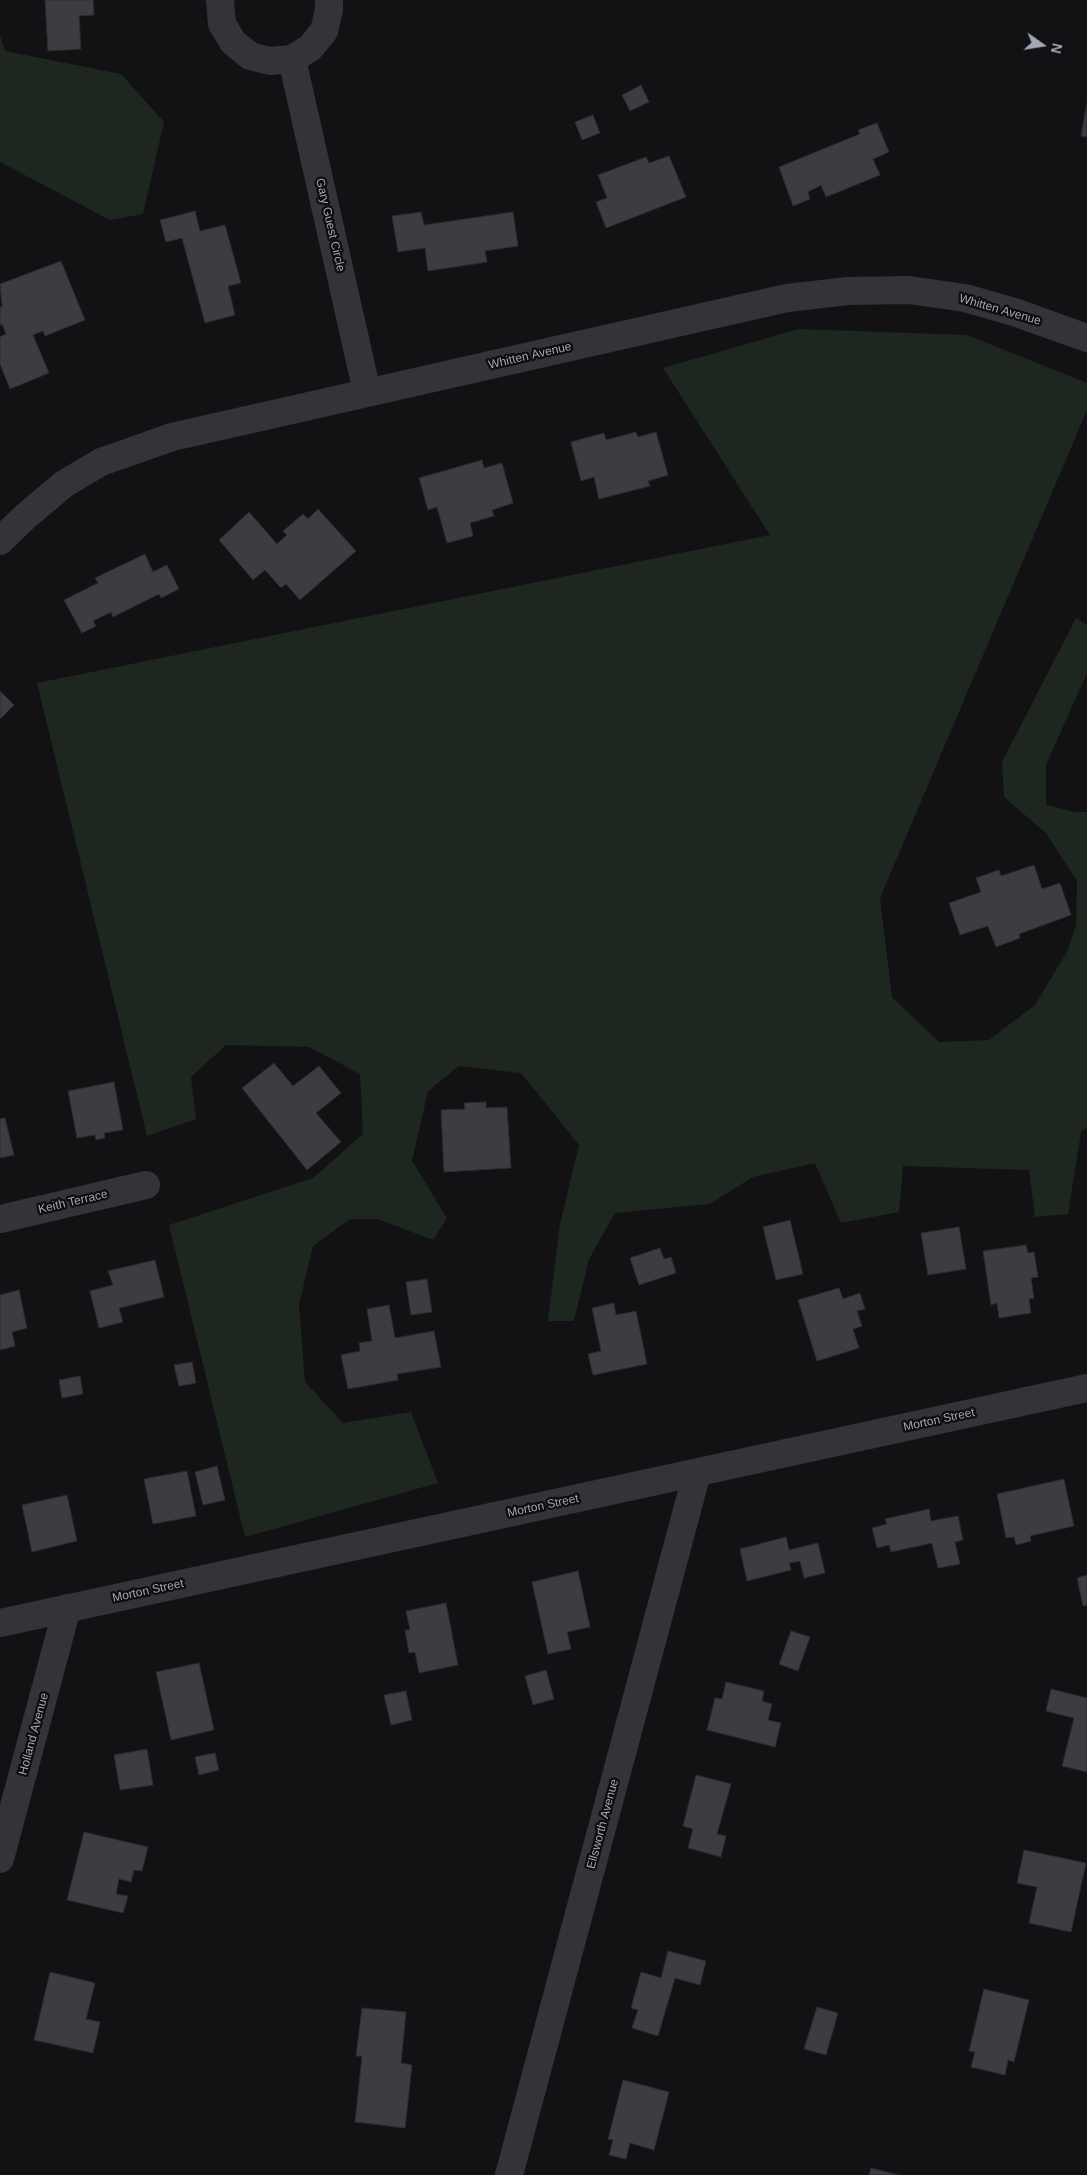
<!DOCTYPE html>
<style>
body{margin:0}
#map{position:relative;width:1087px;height:2175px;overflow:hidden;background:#121214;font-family:Arial,sans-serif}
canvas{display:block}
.north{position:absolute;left:1017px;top:20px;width:50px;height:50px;-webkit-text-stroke:4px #0d0d0f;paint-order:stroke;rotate:103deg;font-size:14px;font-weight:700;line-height:20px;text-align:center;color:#a4a7b4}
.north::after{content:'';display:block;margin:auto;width:18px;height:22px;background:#a4a7b4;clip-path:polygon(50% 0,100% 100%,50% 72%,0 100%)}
</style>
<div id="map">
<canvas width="1087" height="2175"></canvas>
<div class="north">N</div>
</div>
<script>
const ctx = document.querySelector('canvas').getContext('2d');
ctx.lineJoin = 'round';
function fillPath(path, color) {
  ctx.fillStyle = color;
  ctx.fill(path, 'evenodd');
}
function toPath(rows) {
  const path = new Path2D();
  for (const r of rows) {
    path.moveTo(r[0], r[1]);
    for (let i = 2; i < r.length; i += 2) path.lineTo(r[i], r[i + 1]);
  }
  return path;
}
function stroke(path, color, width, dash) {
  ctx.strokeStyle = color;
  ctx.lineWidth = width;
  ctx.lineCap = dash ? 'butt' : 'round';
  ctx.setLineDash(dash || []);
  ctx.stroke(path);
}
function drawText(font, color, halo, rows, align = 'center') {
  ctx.font = font + ' Arial,sans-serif';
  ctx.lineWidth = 4.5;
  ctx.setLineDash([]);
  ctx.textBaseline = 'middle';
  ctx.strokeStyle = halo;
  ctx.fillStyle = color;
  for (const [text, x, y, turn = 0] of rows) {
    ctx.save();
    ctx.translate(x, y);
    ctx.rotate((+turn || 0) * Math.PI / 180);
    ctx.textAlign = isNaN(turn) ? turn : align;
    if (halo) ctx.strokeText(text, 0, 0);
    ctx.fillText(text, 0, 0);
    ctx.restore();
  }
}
const green = toPath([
 [0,35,5,51,121,74,164,122,143,214,110,220,0,162],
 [799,329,967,335,1087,383,1087,410,880,898,892,997,939,1042,989,1040,1035,1005,1068,950,1076,925,1077,881,1046,833,1004,797,1002,762,1076,618,1087,625,1087,673,1046,765,1046,805,1075,812,1087,812,1087,1127,1081,1132,1068,1214,1035,1217,1029,1170,903,1166,899,1212,841,1223,815,1163,753,1177,710,1204,615,1213,589,1259,574,1321,548,1321,560,1224,579,1145,521,1073,459,1066,428,1091,412,1161,447,1218,433,1240,378,1219,350,1219,313,1246,299,1305,305,1382,343,1423,411,1412,438,1483,245,1537,169,1225,313,1178,363,1134,360,1074,309,1047,226,1045,191,1077,196,1119,147,1136,37,683,770,535,663,368]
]);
const building = toPath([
 [45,0,93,0,94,15,79,16,81,49,48,51,45,0],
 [641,85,649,102,630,111,622,95,641,85],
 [1087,103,1087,137,1081,136,1087,103],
 [593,115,600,133,582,140,575,122,593,115],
 [877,123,889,152,873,159,880,175,826,197,821,185,808,192,810,199,793,206,779,167,860,134,858,130,877,123],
 [669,156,686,197,606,228,596,202,607,198,598,175,646,157,649,163,669,156],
 [195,211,200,231,225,225,241,283,228,286,235,315,205,323,182,238,166,242,160,220,195,211],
 [421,212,424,225,513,212,518,246,485,251,487,262,428,271,425,248,398,252,392,216,421,212],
 [61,261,85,320,45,336,43,331,33,335,49,373,10,389,0,364,0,337,6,334,2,324,0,325,0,307,2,307,0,284,61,261],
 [636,432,638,437,656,432,668,475,648,481,650,486,599,499,594,477,581,481,571,442,604,433,606,440,636,432],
 [482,460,484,468,502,463,513,503,492,510,494,516,470,523,473,536,447,543,437,507,428,510,419,478,482,460],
 [318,509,356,551,300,600,286,584,281,588,265,570,253,580,219,540,249,512,277,544,287,535,283,531,303,514,308,519,318,509],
 [145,554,153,572,167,565,179,589,161,598,159,594,113,617,111,612,93,621,96,626,82,633,64,600,98,583,95,578,145,554],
 [0,691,14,705,0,719,0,691],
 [1034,865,1042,889,1060,883,1071,915,1019,934,1020,938,996,947,988,926,960,935,949,903,981,892,976,878,999,870,1001,876,1034,865],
 [274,1063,293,1086,319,1066,341,1093,316,1113,341,1142,307,1170,242,1088,274,1063],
 [114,1082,123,1130,104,1133,105,1138,96,1140,95,1135,77,1138,68,1091,114,1082],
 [486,1102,486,1108,507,1107,511,1168,444,1172,441,1110,465,1109,464,1103,486,1102],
 [5,1118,14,1155,0,1158,0,1119,5,1118],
 [790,1220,803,1274,776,1280,763,1227,790,1220],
 [959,1227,966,1269,928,1275,921,1233,959,1227],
 [1026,1245,1028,1253,1034,1252,1038,1277,1031,1278,1034,1298,1029,1299,1031,1313,999,1318,997,1303,991,1305,983,1251,1026,1245],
 [660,1248,664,1259,671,1257,676,1273,639,1285,630,1258,660,1248],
 [155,1260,164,1297,119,1308,123,1322,99,1328,90,1291,113,1285,108,1271,155,1260],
 [427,1279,432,1312,411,1315,406,1282,427,1279],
 [839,1288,843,1299,860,1293,865,1309,857,1311,862,1326,853,1329,859,1348,817,1361,798,1300,839,1288],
 [19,1290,27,1328,12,1332,15,1346,0,1350,0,1295,19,1290],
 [614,1303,616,1315,636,1311,647,1364,593,1375,588,1354,601,1351,592,1308,614,1303],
 [389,1305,395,1338,434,1331,441,1367,397,1374,398,1380,348,1389,341,1355,360,1351,359,1343,372,1341,367,1309,389,1305],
 [192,1362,196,1383,179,1386,174,1365,192,1362],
 [80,1376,83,1394,62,1398,59,1380,80,1376],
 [217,1466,225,1500,203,1505,195,1472,217,1466],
 [187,1471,196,1516,153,1524,144,1479,187,1471],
 [1064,1479,1074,1526,1030,1536,1031,1541,1016,1545,1014,1537,1006,1538,997,1494,1064,1479],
 [67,1495,77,1541,32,1552,22,1505,67,1495],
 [929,1509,931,1521,958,1516,963,1540,955,1542,960,1564,938,1568,932,1543,891,1552,889,1545,877,1548,872,1528,887,1524,885,1519,929,1509],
 [786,1537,789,1550,818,1543,825,1573,804,1578,800,1561,789,1563,791,1570,747,1581,740,1549,786,1537],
 [578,1571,590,1627,567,1632,571,1649,548,1654,532,1582,578,1571],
 [1087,1575,1087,1605,1083,1606,1077,1578,1087,1575],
 [446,1603,458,1665,419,1673,415,1652,409,1653,405,1630,410,1630,406,1611,446,1603],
 [791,1631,810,1637,798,1671,779,1664,791,1631],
 [199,1663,214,1730,171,1740,156,1672,199,1663],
 [546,1670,554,1699,533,1705,525,1676,546,1670],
 [726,1682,764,1691,762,1701,772,1704,768,1720,781,1723,775,1747,707,1730,715,1698,722,1699,726,1682],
 [1051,1689,1087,1698,1087,1772,1062,1766,1074,1718,1046,1711,1051,1689],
 [406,1691,412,1720,391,1725,384,1695,406,1691],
 [147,1749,153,1785,120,1790,114,1755,147,1749],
 [215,1753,219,1770,199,1775,195,1757,215,1753],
 [696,1775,731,1784,717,1834,726,1836,721,1857,688,1848,693,1829,683,1826,696,1775],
 [84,1832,148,1847,142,1871,134,1870,131,1882,119,1879,116,1894,128,1896,123,1913,67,1900,84,1832],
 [1024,1850,1086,1863,1071,1932,1029,1923,1037,1887,1017,1883,1024,1850],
 [668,1951,706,1961,700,1985,675,1978,658,2036,632,2028,638,2010,631,2008,641,1972,661,1978,668,1951],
 [50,1972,95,1983,86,2019,100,2022,93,2053,34,2040,50,1972],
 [984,1989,1029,2000,1014,2062,1008,2060,1005,2075,971,2067,975,2052,969,2051,984,1989],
 [817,2007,838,2013,826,2055,804,2049,817,2007],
 [362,2008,406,2012,401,2063,412,2065,405,2128,355,2122,362,2056,356,2056,362,2008],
 [623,2080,669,2092,654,2150,630,2143,626,2159,609,2155,613,2140,608,2139,623,2080],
 [871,2168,899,2175,869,2175,871,2168]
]);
const minor = toPath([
 [220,0,222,24,233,42,250,56,270,61,292,59,310,48,324,31,329,10,329,0],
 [292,59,367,392],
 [0,541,26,516,64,484,101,462,172,437,787,298,848,291,909,290,965,298,1014,312,1087,338],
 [0,1219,146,1185],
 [0,1623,1087,1388],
 [0,1859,67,1608],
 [509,2175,697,1473]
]);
const streetNames = [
 ["Gary Guest Circle",330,225,77],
 ["Whitten Avenue",1000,310,16],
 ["Whitten Avenue",530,356,-13],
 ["Keith Terrace",73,1202,-13],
 ["Morton Street",939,1420,-12],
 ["Morton Street",543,1506,-12],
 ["Morton Street",148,1591,-12],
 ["Holland Avenue",34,1734,-75],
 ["Ellsworth Avenue",603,1824,-75]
];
fillPath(green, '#1e2620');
fillPath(building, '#3c3c41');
stroke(building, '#2c2c30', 1);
stroke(minor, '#333438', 28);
drawText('12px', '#a4a7b4', '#0d0d0f', streetNames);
</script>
